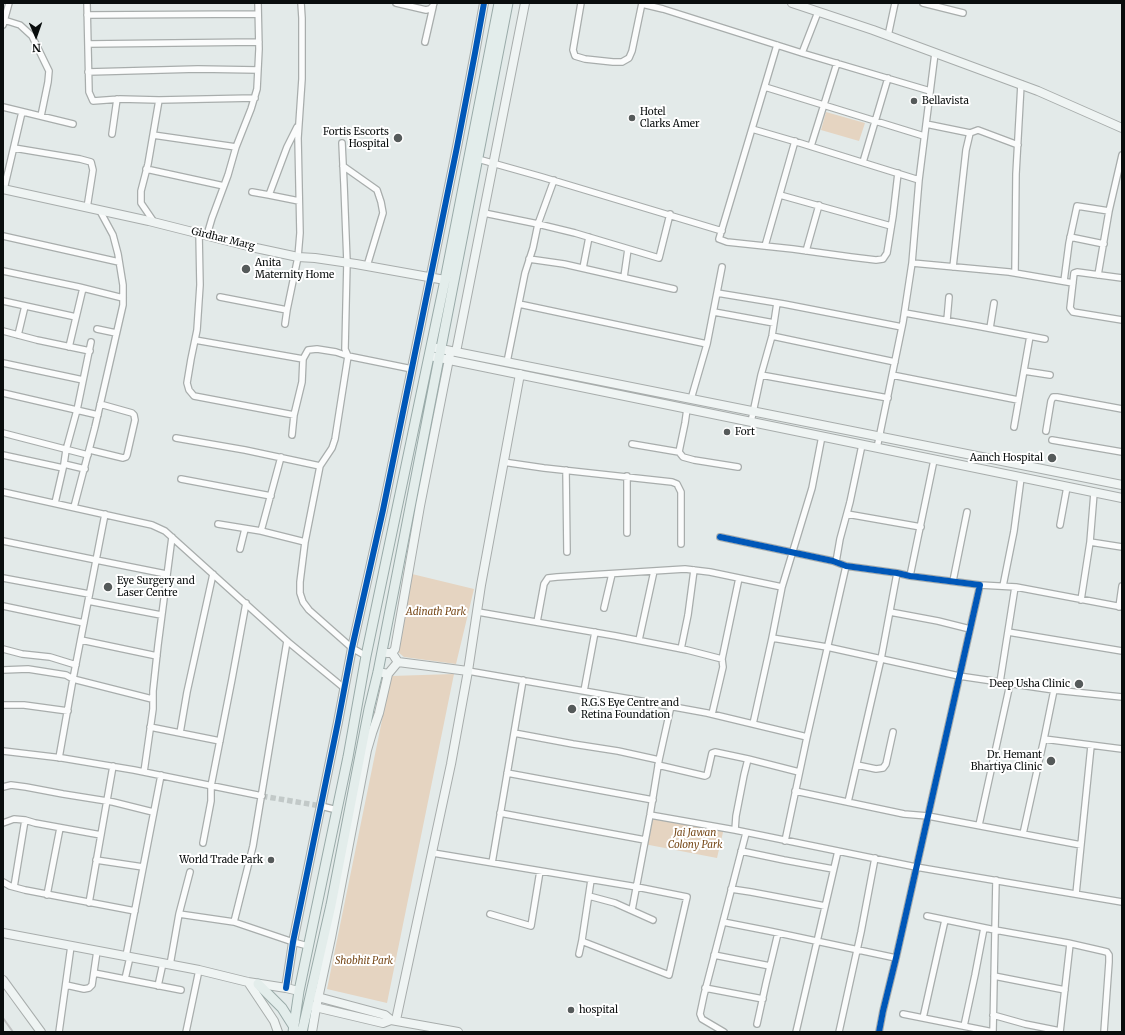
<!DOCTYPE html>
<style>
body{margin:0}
#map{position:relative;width:1125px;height:1035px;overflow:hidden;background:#e3eae9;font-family:Merriweather,serif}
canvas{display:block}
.frame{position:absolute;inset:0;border:4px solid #090d0d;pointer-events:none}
.north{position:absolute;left:16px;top:16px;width:40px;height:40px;-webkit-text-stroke:3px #fff;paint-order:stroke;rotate:178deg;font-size:11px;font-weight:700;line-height:16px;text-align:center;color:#090d0d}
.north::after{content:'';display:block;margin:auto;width:14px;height:18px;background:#090d0d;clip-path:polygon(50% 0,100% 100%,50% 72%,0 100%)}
</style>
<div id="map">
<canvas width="1125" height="1035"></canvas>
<div class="frame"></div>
<div class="north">N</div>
</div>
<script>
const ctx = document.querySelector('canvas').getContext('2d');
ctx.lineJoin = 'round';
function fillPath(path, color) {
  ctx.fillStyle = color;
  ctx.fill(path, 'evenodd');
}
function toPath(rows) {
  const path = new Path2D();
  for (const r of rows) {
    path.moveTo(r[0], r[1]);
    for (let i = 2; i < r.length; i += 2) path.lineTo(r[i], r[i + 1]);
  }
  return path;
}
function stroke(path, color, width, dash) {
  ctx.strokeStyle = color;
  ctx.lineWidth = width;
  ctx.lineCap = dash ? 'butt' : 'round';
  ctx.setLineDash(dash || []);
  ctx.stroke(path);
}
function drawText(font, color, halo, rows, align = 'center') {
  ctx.font = font + ' Merriweather,serif';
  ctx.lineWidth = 4;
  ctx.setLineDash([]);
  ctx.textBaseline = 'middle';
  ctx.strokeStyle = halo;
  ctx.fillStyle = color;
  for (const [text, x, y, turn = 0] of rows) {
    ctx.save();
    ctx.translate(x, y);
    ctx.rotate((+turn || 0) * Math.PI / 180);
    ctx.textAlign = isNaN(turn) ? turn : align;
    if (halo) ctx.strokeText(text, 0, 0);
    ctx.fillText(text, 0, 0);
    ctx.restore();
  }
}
const green = toPath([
 [826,112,865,123,859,141,821,130],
 [412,574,474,589,456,664,404,657,398,652,397,649],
 [454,674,387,1003,327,989,391,676],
 [650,815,724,828,717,858,644,844]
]);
const streetTunnel = toPath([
 [262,796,321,806]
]);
const street = toPath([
 [87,3,89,92,93,101,120,99,159,100,255,98],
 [396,3,426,10,430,9,433,6,434,3],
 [581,3,573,50,575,56,585,59,613,62,622,62,629,58,632,51,642,3],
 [923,3,963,13],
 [642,4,663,9,802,53,930,91],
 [87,15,258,14],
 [4,20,20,25,32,36,49,71,48,82,41,116],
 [3,25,9,3],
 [888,36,895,3],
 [425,42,433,7],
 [88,44,259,42],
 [777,45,719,239,727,242,793,249,851,257,876,260,883,259,887,253,893,216,898,173],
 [802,53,818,12],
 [88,72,198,69,258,70],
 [765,87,924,136],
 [3,107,73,124],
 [926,124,970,133],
 [297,127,287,147,269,195,299,201],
 [752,129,800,143,919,180],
 [112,134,117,99],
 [153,135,236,147],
 [342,143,344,185,347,262,345,349,348,356],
 [811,146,837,63],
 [14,148,80,159,91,162,93,170,87,208],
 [478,159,542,177,722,231],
 [863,162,888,78],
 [343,166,377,190,381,202,383,213,367,266],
 [146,169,224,186],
 [4,189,22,112],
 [252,192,269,195],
 [780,195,891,226],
 [484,213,538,224,575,233,659,258,670,214],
 [154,222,141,203,141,191,148,164,159,100],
 [199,233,200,285,197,330,191,359,187,383,189,390,194,396,294,415],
 [207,235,212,218,228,175,236,147,251,109,257,89,259,49,258,3],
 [3,236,119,262],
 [1070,237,1104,244],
 [765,246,795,141],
 [806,251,819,205],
 [529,259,564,264,674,289],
 [912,263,1009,272,1073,283],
 [953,267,966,150,970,133,978,130,1018,145],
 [583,268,589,237],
 [3,271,79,287,123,298],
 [1015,273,1016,174,1021,84],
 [1098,275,1109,211,1122,155],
 [624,277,628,249],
 [1122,278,1077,272,1074,273,1070,308,1073,312,1122,320],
 [1064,281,1069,243,1077,206,1109,211],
 [717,293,784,304,902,327],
 [220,297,287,310,298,257,300,233,298,138,302,79,302,18,301,3],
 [3,301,76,317],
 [519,304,707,344],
 [714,312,774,323],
 [905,313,977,326,1045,339],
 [947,320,949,297],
 [285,324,287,310],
 [990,328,994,303],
 [97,329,116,333],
 [3,331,37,340,90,351],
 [18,335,25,306],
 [772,336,895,362],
 [195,340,303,359],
 [69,347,83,288],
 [507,362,525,273,533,248,538,224,554,180],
 [3,363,83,380],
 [1024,371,1050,375],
 [761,375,888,398],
 [892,375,1018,400],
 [3,393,98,415],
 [691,399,707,344,722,267],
 [687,409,685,423,680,447,679,452,683,457,694,460,738,467],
 [751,422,761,375,772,336,777,303],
 [1014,427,1030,336],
 [1046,431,1051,401,1053,397,1057,397,1122,409],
 [3,433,88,455],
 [292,435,294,415,302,382,303,359,308,350,317,349,336,352,348,356],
 [176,438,245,450,320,466],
 [1052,440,1122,452],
 [632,444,679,452],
 [877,448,903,322,912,263,919,180,935,53],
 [90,450,123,458,126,457,127,455,135,420,134,415,132,413,100,404],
 [3,455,63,468],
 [503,462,544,468,672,482,677,484,681,492,681,544],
 [64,464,85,469],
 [566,470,567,552],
 [627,476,627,533],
 [181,479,271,496],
 [3,492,152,525,165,531,287,641,344,688],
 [55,503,64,464,66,450,77,410,91,342],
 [74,507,95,427,123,305,123,285,118,254,113,235,100,211],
 [847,514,921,527],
 [218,524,261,531,305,542],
 [1060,525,1067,487],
 [261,531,281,457],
 [720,537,833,561,846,566,897,573,910,576,980,585,896,958,883,1011,879,1032],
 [3,541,96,560,166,574],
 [1090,542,1122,547],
 [240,549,245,529],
 [836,562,840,539,850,502,862,445],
 [910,576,934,460],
 [3,578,89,594],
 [953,581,967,512],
 [980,585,1016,587,1122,607],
 [1003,586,1014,531,1021,478],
 [1081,600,1090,542,1094,493],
 [88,601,161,615],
 [3,606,84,623],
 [1119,607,1122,586],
 [604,608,612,574],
 [478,612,616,636,687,650,722,659],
 [890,612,938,621,970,629],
 [537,622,544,584,548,578,557,577,685,569,710,572,782,587],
 [1008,632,1122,651],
 [772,638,827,647,959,676,1054,690,1122,697],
 [81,640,157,656],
 [639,640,654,571],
 [3,649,22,654,50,657,76,665],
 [681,649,688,615,694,570],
 [366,656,352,648,309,610,303,602,300,593,300,582,305,542,320,466,332,448,335,439,348,356,412,369],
 [3,670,28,669,66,675,73,679,152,699],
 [468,671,630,699,707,713,807,737],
 [1000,682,1015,587],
 [584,691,595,632],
 [3,705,24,705,68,711],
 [712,714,723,667,722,659,739,578],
 [753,724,772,638,782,587,812,488,822,436],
 [150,727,220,741],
 [180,733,187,692,213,574],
 [514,733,573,744,618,751,659,760],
 [1044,739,1122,749],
 [3,751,62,758,134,770,262,796],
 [59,758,73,679,105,514],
 [658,765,705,776,707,775,712,753,715,752,748,759],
 [857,765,876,769,883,768,886,764,893,732],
 [144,772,153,709,153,691,158,645,172,537],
 [507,773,653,800],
 [3,787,11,785,26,787,63,794,113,802,153,812],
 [795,791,904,814,928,816,1081,845],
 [848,802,881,659,897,573],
 [321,806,337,810],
 [500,813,645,840],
 [650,815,735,830,916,867,1122,902],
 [3,823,14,819,25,820,35,823,101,835],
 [979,825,1010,684],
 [735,830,736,816,744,775,748,759,799,772],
 [1023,834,1044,739,1054,690],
 [785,841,807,737,846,566],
 [203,843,211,801,211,786,232,679,246,603],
 [741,851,784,860,833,869],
 [433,853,637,887,687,897,669,975,584,942,582,940,591,880],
 [96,860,143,867],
 [492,863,523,680],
 [3,882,10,886,25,890,135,911],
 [14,887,25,820],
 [731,889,751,892,825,906],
 [1076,894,1091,746],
 [47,895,60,828],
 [589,896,615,903,653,920],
 [89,903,113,766],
 [632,910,650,815,659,760,671,706],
 [179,914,234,922,253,846,287,641],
 [490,914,531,926,540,871],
 [927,916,995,930,1068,943,1103,951,1107,952,1109,955,1109,962,1104,1032],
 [234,922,293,942,308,946],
 [723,922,769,931,896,958],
 [579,954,582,940],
 [714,955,770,966],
 [126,956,161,775],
 [170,965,179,914,190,872],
 [94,973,181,990],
 [994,976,1065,990],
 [125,979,130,957],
 [66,985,84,989,89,988,92,985,97,951],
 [158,986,163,963],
 [705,988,763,999],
 [903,1014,993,1032],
 [993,1015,1025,1024,1060,1031],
 [923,1018,945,920],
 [757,1024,766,983,778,933],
 [964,1026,975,975,984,928],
 [59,1032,71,946],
 [186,1032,199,970],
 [724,1032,702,1019,700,1014,704,995,746,833],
 [796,1032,838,851],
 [839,1032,861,932,875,858],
 [993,1032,996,880],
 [1060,1032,1070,944]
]);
const secondary = toPath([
 [792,3,873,30,1038,91,1122,128],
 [3,189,149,221,256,248,298,257,315,258,356,264,445,280],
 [431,347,1122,485],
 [456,352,525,3],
 [430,356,1122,498],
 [387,653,392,653,398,662,468,671],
 [392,653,395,649,420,506,450,354],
 [383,673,388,674,398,662],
 [3,933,199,970,248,982,286,988,299,991],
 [3,980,41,1032],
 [248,982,274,1021,278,1032],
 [286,988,293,942,338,722,352,648,383,510,457,147,475,53,484,3],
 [314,996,385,1015,391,1020,458,1032],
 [311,1006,383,1023,391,1020],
 [396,1020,451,764,468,671,481,585,520,374],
 [312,1032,316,1008,331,938,367,750,372,733,379,713,388,674]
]);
const primary = toPath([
 [258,984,282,1008,294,1027],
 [293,1032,299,991,348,757,366,656,445,280,499,3],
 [302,1032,331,905,369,709,378,672,508,3]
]);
const rail = toPath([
 [3,1018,13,1032],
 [3,1031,4,1032]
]);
const cycleway = toPath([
 [720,537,833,561,846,566,897,573,910,576,980,585,896,958,883,1011,879,1032],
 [286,988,293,942,338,722,352,648,383,510,457,147,475,53,484,3]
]);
const markers = [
 [914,101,4,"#555a5a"],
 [632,118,4,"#555a5a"],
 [398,138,5,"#555a5a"],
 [246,269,5,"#555a5a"],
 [727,432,4,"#555a5a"],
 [1052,458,5,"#555a5a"],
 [108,587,5,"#555a5a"],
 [1079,684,5,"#555a5a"],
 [572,709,5,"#555a5a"],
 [1051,761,5,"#555a5a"],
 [271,860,4,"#555a5a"],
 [571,1010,4,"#555a5a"]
];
const poiNames = [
 ["Bellavista",922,101],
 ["Hotel",640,112],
 ["Clarks Amer",640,124],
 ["Fortis Escorts",389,132,"right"],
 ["Hospital",389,144,"right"],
 ["Anita",255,263],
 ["Maternity Home",255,275],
 ["Fort",735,432],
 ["Aanch Hospital",1043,458,"right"],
 ["Eye Surgery and",117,581],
 ["Laser Centre",117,593],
 ["Deep Usha Clinic",1070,684,"right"],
 ["R.G.S Eye Centre and",581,703],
 ["Retina Foundation",581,715],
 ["Dr. Hemant",1042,755,"right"],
 ["Bhartiya Clinic",1042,767,"right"],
 ["World Trade Park",263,860,"right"],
 ["hospital",579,1010]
];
const streetNames = [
 ["Girdhar Marg",223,239,14]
];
const parkNames = [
 ["Adinath Park",436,612],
 ["Jai Jawan",695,833],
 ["Colony Park",695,845],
 ["Shobhit Park",364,961]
];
fillPath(green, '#e5d4c1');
stroke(streetTunnel, '#c2c9c8', 5.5, [5.5, 3]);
stroke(street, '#a8adac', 8);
stroke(secondary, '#a8adac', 10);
stroke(primary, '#9aaba9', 11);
stroke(street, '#fbfcfc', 5.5);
stroke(secondary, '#eff4f3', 8);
stroke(primary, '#e3edeb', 9);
stroke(rail, '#c0c2c2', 2);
stroke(cycleway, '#0057b8', 6);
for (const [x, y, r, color] of markers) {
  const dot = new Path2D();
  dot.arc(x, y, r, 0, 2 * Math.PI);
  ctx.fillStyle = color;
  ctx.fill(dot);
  stroke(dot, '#fff', 1.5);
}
drawText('10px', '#090d0d', '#fff', poiNames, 'left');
drawText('10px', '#090d0d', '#fff', streetNames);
drawText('italic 10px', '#784a1a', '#fff', parkNames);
</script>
